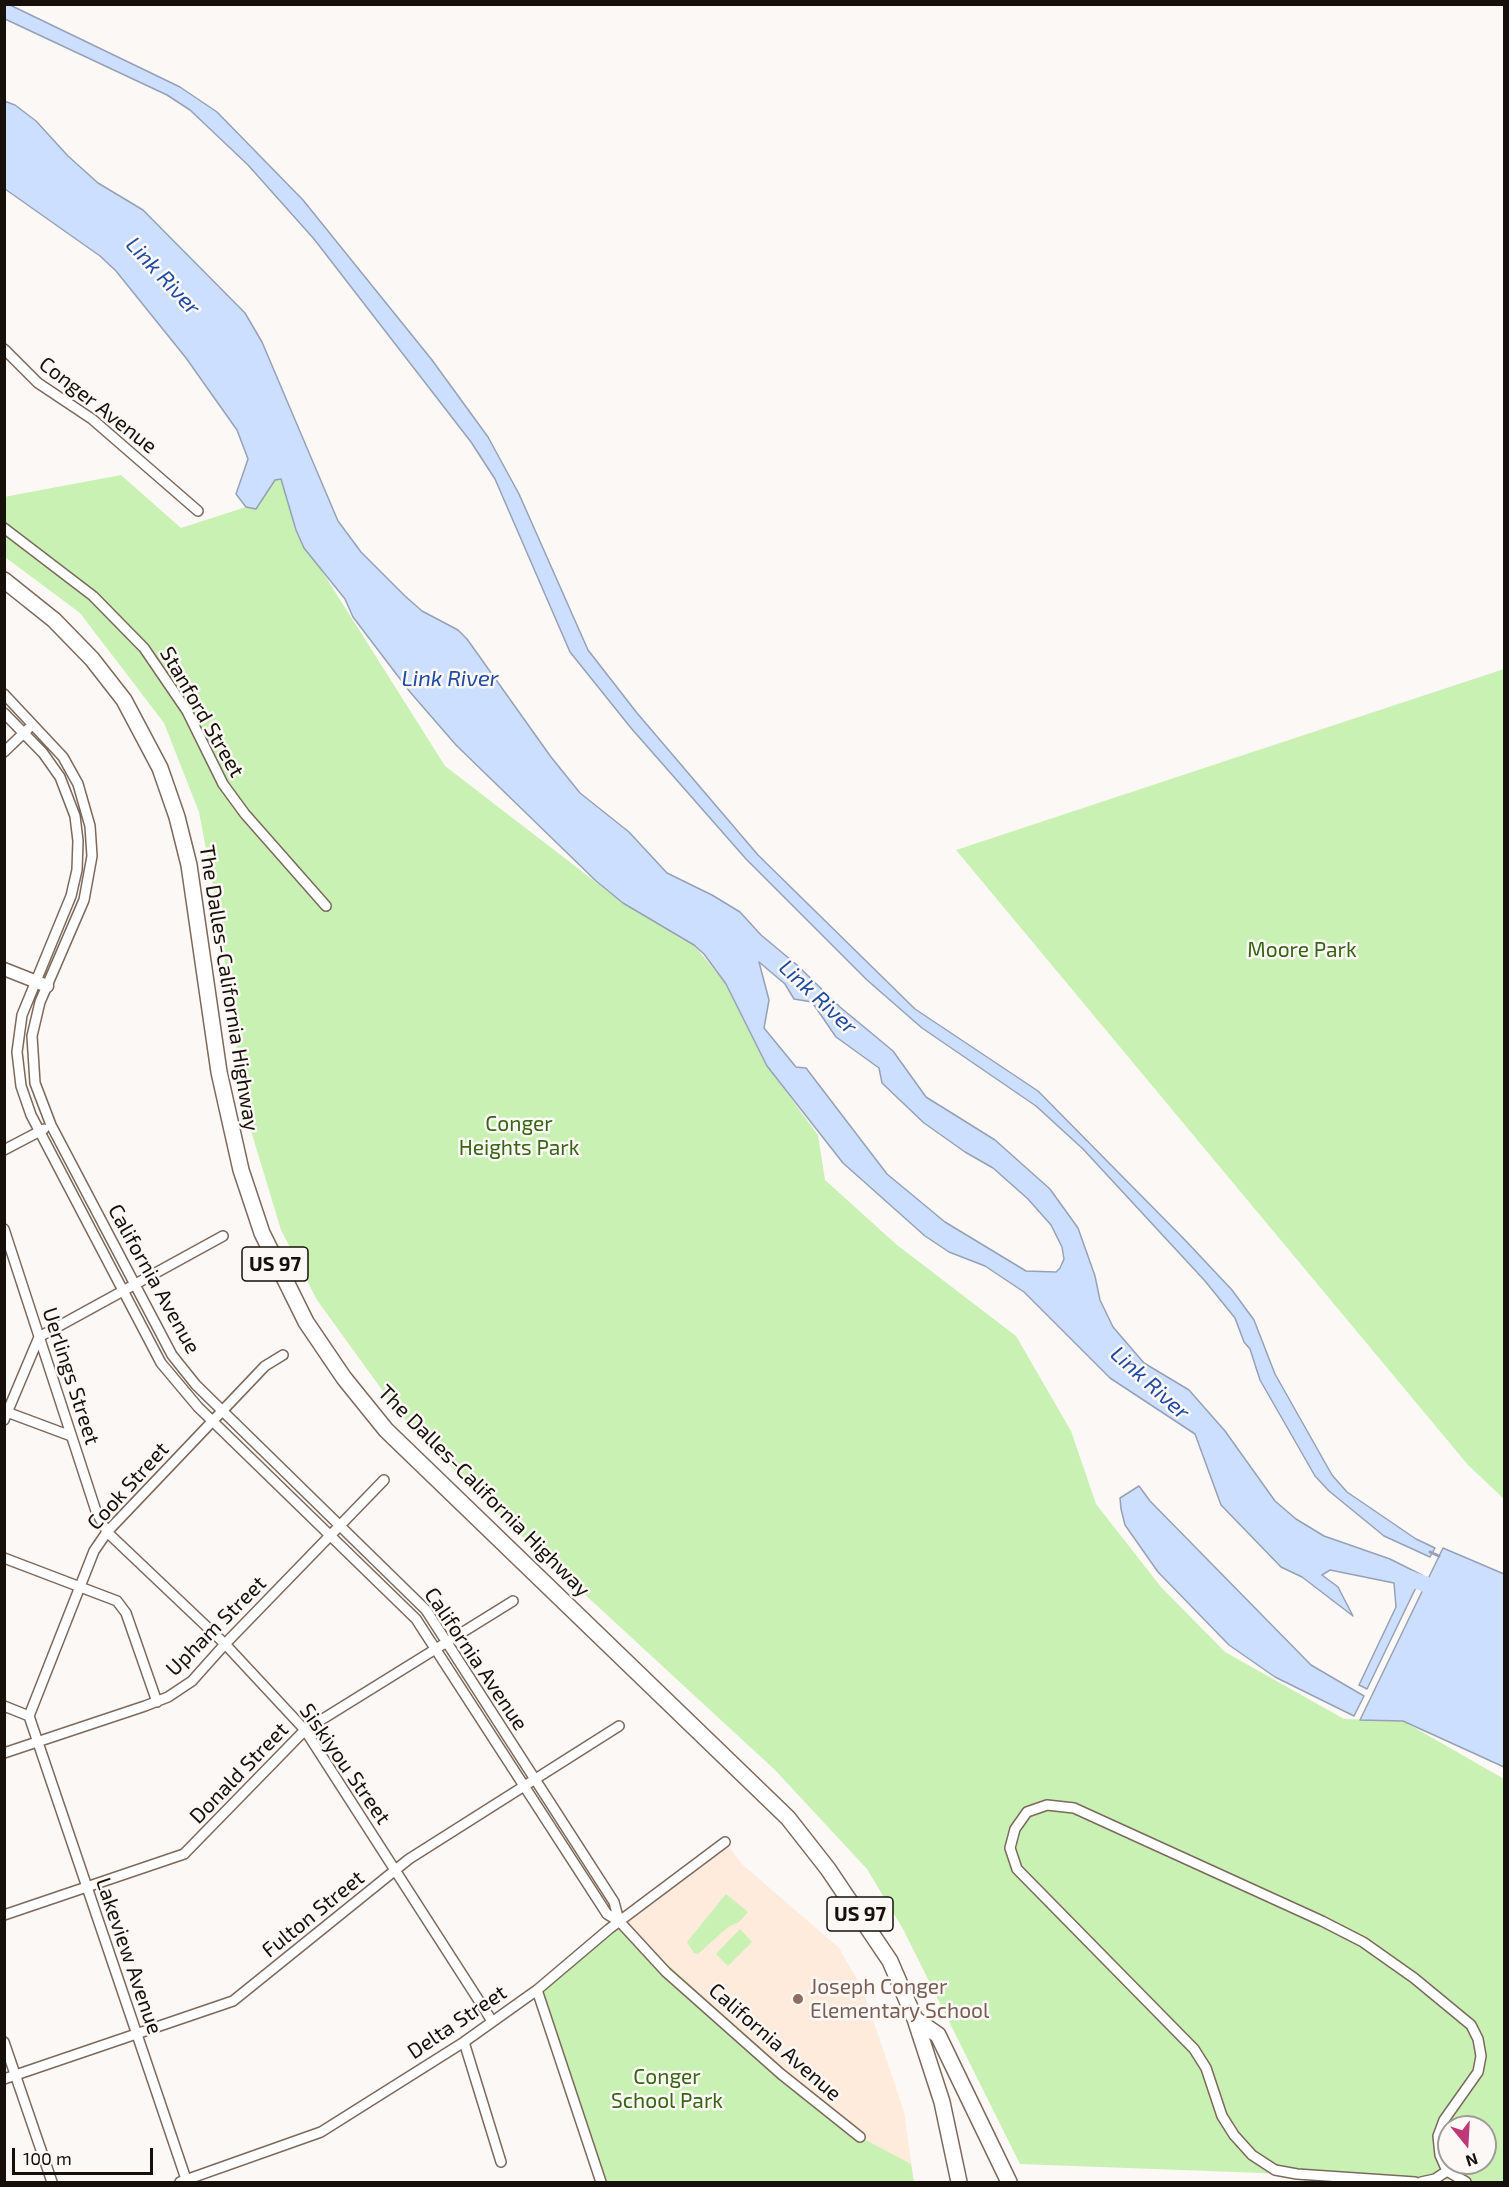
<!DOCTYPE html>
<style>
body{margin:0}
#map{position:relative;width:1509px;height:2187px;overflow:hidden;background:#fcf8f5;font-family:"Exo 2",sans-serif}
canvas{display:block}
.frame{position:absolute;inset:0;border:6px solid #160f0a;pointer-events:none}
.north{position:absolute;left:1437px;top:2115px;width:60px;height:60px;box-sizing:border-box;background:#fcf8f5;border:2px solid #a09b97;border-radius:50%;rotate:162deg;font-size:16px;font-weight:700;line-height:24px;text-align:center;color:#160f0a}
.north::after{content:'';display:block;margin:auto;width:21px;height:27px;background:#bf3877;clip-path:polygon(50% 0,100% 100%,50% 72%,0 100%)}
.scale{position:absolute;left:12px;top:2148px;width:141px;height:27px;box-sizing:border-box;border:3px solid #160f0a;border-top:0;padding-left:8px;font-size:18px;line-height:21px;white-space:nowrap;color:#160f0a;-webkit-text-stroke:4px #fcf8f5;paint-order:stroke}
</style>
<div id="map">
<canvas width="1509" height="2187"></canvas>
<div class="frame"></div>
<div class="north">N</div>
<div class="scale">100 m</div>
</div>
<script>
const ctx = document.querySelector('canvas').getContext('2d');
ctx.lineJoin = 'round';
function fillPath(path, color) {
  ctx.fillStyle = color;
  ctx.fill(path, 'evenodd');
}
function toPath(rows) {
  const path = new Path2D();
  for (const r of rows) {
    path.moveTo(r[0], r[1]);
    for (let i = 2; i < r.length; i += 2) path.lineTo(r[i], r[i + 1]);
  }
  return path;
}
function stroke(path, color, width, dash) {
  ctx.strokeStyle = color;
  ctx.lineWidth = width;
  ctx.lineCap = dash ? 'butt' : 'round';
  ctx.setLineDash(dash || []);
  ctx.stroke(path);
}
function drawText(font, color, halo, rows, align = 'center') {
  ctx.font = font + ' "Exo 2",sans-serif';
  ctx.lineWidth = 5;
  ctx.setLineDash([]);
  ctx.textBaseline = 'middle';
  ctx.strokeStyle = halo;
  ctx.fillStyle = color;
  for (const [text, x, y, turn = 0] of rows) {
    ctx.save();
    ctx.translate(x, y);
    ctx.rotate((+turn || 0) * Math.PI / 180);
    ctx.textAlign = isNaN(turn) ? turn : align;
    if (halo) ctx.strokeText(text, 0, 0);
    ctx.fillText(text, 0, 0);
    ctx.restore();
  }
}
const education = toPath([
 [725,1842,743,1865,839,1948,863,1990,904,2112,914,2182,609,1929]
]);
const green = toPath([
 [121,475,181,528,246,507,256,509,275,480,281,479,296,530,445,766,623,903,694,945,726,984,767,1066,818,1135,825,1180,897,1245,1016,1336,1071,1431,1096,1504,1161,1587,1225,1652,1344,1719,1403,1721,1504,1779,1504,2182,1020,2164,903,1929,867,1869,775,1770,489,1506,398,1412,317,1300,281,1230,246,1114,218,913,199,812,164,723,80,613,5,557,4,497],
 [1449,2127,1485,2127,1485,2163,1449,2163],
 [1504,669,1504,1499,1468,1465,956,850],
 [726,1894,748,1912,739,1922,728,1927,698,1954,694,1953,687,1942],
 [619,1921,860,2137,911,2164,914,2182,601,2182,537,1990],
 [740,1929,752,1942,728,1966,716,1954]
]);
const water = toPath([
 [5,4,10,5,180,87,217,112,303,200,432,360,488,437,519,494,588,650,637,713,758,855,915,1009,1038,1091,1185,1240,1232,1290,1254,1320,1275,1374,1332,1475,1347,1492,1416,1539,1435,1548,1430,1557,1384,1536,1329,1491,1315,1476,1260,1380,1250,1349,1244,1342,1235,1318,1205,1281,1083,1149,1036,1106,922,1028,867,980,746,859,631,728,570,652,495,479,471,442,314,239,248,165,190,110,167,95,5,19,5,4],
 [4,101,15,105,36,121,68,156,98,183,143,210,245,313,262,342,338,521,361,552,405,596,422,611,458,630,467,639,551,757,580,793,629,832,667,873,712,895,740,912,761,935,797,965,840,1007,893,1051,926,1097,995,1140,1050,1189,1078,1228,1095,1276,1100,1300,1113,1327,1144,1363,1189,1390,1225,1431,1275,1501,1296,1519,1324,1536,1390,1559,1422,1575,1367,1689,1359,1685,1396,1607,1394,1583,1330,1570,1322,1575,1338,1587,1353,1616,1302,1577,1281,1567,1221,1505,1195,1434,1110,1378,1024,1292,985,1266,949,1252,925,1236,843,1163,767,1066,726,984,704,954,694,945,623,903,596,881,456,745,410,692,353,617,345,599,304,548,296,530,281,479,275,480,256,509,246,507,236,494,248,459,237,430,186,358,116,271,100,256,5,189,4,101],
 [759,962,785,984,794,999,812,1002,836,1037,879,1068,882,1083,924,1123,965,1152,993,1168,1028,1199,1051,1225,1062,1247,1064,1259,1060,1268,1056,1272,1026,1271,945,1222,887,1174,806,1068,796,1067,764,1028,769,1000,759,962],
 [1139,1486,1150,1501,1311,1665,1364,1696,1354,1716,1275,1677,1229,1645,1158,1572,1125,1525,1121,1509,1120,1498,1139,1486],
 [1443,1548,1504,1574,1504,1767,1403,1721,1360,1720,1443,1548]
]);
const stream = toPath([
 [1430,1552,1439,1556]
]);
const river = toPath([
 [1397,1574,1425,1584]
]);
const minor = toPath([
 [4,349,38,383,92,419,198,511],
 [4,528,93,596,144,648,187,711,223,784,245,814,326,906],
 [4,694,63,757,78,784,90,826,92,856,84,900,40,1002,32,1036,35,1083,51,1125,172,1355,196,1385,426,1610,614,1902,619,1921],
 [4,713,43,753,60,777,75,816,78,841,77,870,71,896,22,1015,17,1052,21,1086,31,1115,161,1363,198,1407,416,1619,607,1914,619,1921,666,1972,781,2074,860,2137],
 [4,752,28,729],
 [4,1150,44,1129],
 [4,1229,96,1511,107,1532,225,1644,305,1730,492,2021],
 [4,1411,71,1436],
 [4,1420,39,1337,223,1236],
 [4,1558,117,1601,126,1613,157,1702],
 [4,1706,29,1716],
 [4,1753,145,1706,168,1697,192,1681,225,1644,384,1480],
 [4,1915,184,1854,305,1730,513,1601],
 [537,1990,601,2182],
 [4,2042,52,2182],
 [464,2042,501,2162],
 [4,2079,233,2001,409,1859,619,1726],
 [180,2182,321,2132,464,2042,537,1990,609,1929,725,1842],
 [187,2182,29,1716,94,1551,107,1532,265,1366,283,1355],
 [1415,2182,1297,2174,1275,2170,1252,2155,1234,2135,1222,2116,1206,2068,1194,2049,1017,1869,1010,1848,1015,1829,1027,1812,1047,1805,1074,1808,1322,1921,1363,1942,1414,1978,1471,2025,1478,2039,1481,2056,1478,2072,1444,2120,1438,2136,1440,2155,1447,2171,1466,2182],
 [1421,2182,1435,2179,1447,2171]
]);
const tertiary = toPath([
 [4,969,47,986]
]);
const trunk = toPath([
 [4,580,54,620,92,659,124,700,160,768,177,817,189,865,219,1072,241,1170,262,1233,306,1322,344,1378,386,1430,788,1818,828,1869,890,1961,915,2019,942,2102,959,2182],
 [915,2019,938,2035,1009,2182]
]);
const markers = [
 [798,1999,6,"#8d6e63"]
];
const shields = [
 [275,1264,66],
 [860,1914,66]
];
const shieldNames = [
 ["US 97",275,1264],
 ["US 97",860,1914]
];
const streetNames = [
 ["Conger Avenue",98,405,38],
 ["Stanford Street",202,712,60],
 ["The Dalles-California Highway",229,988,81],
 ["California Avenue",154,1279,61],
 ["Uerlings Street",71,1376,72],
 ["Cook Street",128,1486,-48],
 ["The Dalles-California Highway",484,1491,45],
 ["Upham Street",216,1626,-45],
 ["California Avenue",476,1659,56],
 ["Siskiyou Street",345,1764,55],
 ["Donald Street",239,1773,-46],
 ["Fulton Street",313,1914,-39],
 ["Lakeview Avenue",129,1956,71],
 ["Delta Street",457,2022,-34],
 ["California Avenue",775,2042,41]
];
const parkNames = [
 ["Moore Park",1302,950],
 ["Conger",519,1124],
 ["Heights Park",519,1148],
 ["Conger",667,2077],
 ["School Park",667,2101]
];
const educationNames = [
 ["Joseph Conger",810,1987],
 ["Elementary School",810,2011]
];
const waterNames = [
 ["Link River",163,276,47],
 ["Link River",450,679],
 ["Link River",818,997,43],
 ["Link River",1150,1383,42]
];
fillPath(education, '#feebdb');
fillPath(green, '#c9f1b3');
fillPath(water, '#cddfff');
stroke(water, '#96a1b6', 1.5);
stroke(stream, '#96a1b6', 3);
stroke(river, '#cddfff', 16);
stroke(minor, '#7c695c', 12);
stroke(tertiary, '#7c695c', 15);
stroke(trunk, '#7c695c', 18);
stroke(minor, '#fff', 9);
stroke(tertiary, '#fff', 12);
stroke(trunk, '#fff', 15);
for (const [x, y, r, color] of markers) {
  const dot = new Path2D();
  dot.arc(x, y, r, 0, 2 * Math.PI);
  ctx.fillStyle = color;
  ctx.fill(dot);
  stroke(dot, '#fcf8f5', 2);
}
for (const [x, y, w] of shields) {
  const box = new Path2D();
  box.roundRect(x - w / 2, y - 17, w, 34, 4.5);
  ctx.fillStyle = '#fcf8f5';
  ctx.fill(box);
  stroke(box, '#160f0a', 1.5);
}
drawText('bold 20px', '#160f0a', null, shieldNames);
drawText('21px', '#160f0a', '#fcf8f5', streetNames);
drawText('21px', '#376513', '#fcf8f5', parkNames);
drawText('21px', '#785e54', '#fcf8f5', educationNames, 'left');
drawText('italic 22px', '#1e4aa2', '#fcf8f5', waterNames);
</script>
